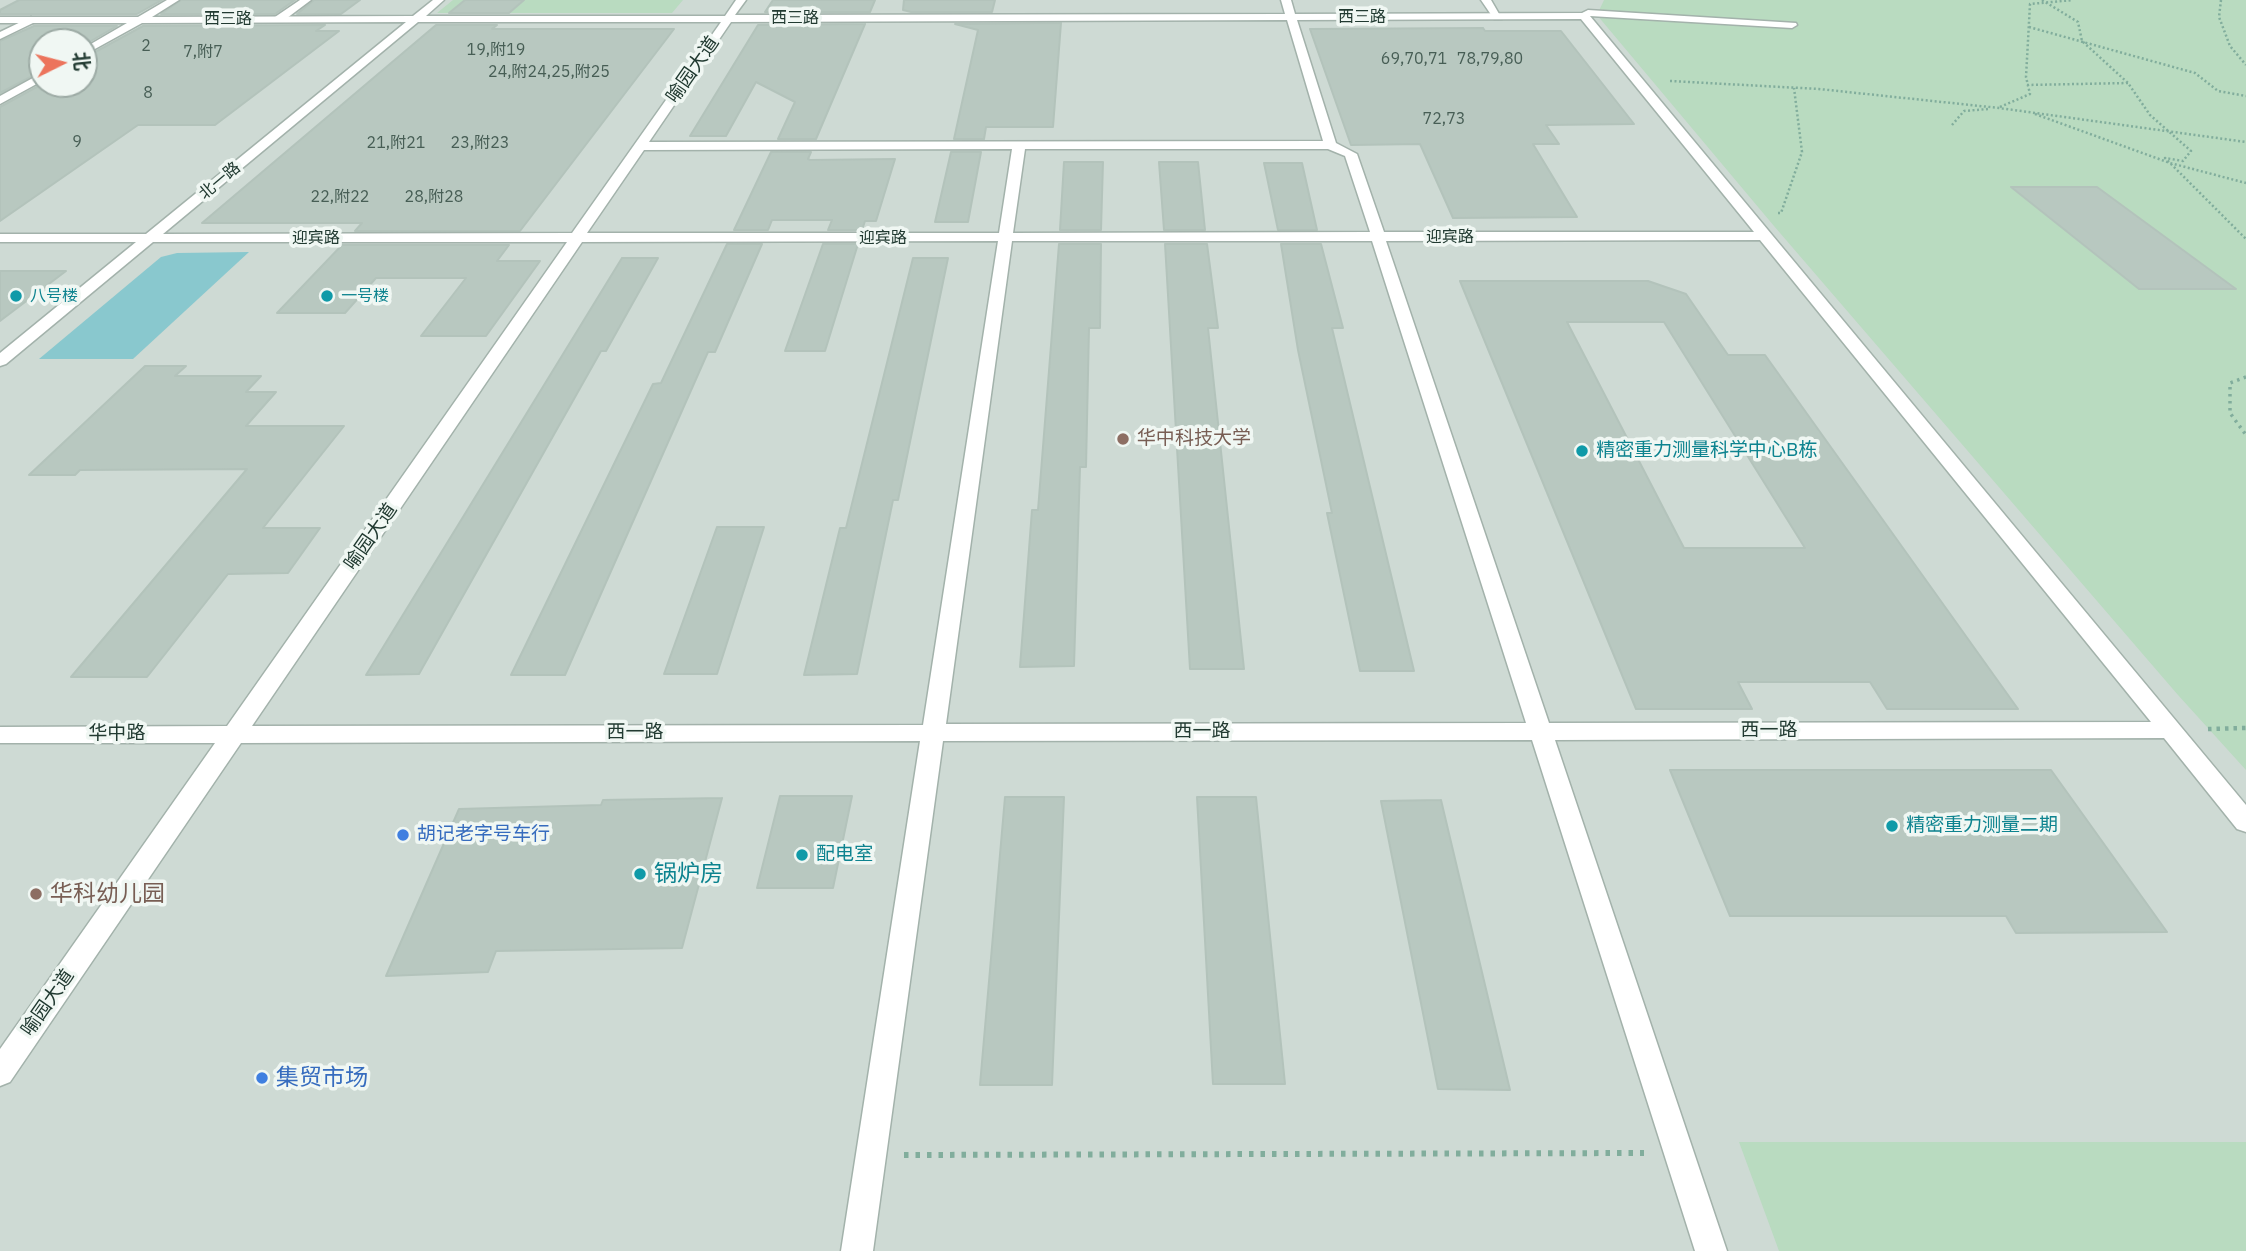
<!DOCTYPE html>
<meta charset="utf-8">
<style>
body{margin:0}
#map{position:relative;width:2246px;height:1251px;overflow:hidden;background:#e0eae5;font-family:"IBM Plex Sans","Noto Sans SC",sans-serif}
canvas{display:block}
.north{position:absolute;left:28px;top:28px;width:70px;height:70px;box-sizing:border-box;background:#f0f7f3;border:2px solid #9daba5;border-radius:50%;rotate:84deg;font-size:19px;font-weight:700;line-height:28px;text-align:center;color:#213a31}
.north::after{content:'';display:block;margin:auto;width:24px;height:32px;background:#ec745c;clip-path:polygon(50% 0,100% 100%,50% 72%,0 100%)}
</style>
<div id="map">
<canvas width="2246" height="1251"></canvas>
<div class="north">北</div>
</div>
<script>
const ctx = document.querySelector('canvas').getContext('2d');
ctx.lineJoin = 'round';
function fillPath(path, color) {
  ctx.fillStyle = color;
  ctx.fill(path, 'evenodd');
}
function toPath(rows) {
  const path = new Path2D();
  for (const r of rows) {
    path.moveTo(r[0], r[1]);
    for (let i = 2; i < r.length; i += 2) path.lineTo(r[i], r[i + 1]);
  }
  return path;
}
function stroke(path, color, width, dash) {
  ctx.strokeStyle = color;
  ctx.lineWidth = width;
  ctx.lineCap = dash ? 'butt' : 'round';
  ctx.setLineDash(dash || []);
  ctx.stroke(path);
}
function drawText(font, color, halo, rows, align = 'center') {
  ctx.font = font + ' "IBM Plex Sans","Noto Sans SC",sans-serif';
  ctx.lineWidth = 7;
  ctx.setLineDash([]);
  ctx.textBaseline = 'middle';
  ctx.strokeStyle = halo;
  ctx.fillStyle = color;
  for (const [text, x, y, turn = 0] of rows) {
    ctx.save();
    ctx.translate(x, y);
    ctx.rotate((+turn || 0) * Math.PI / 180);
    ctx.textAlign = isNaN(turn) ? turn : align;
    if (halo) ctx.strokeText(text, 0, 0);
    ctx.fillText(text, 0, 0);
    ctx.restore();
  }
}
const built = toPath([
 [0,0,2246,0,2246,1251,0,1251],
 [42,42,84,42,84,84,42,84]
]);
const green = toPath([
 [453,0,683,0,672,13,437,13],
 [1604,0,2246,0,2246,770,2178,695,1774,226,1597,15],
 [1739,1142,2246,1142,2246,1251,1779,1251]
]);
const water = toPath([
 [249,252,133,359,39,359,161,257,177,253]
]);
const building = toPath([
 [19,0,162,0,137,14,0,14,0,10,19,0],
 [181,0,295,0,275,14,161,14,181,0],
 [314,0,360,0,341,14,297,14,314,0],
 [465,0,524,0,509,13,449,13,465,0],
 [773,0,875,0,870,12,765,12,773,0],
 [904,0,995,0,992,12,911,12,903,10,904,0],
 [1061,23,1053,127,986,127,984,139,954,139,978,30,955,24,1061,23],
 [865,24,816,139,778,139,795,102,756,82,726,136,690,136,758,25,865,24],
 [325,25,316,31,339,31,215,125,138,125,0,221,0,107,42,84,84,84,84,58,143,26,325,25],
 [436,25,497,25,492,29,674,29,520,231,355,231,362,223,202,223,436,25],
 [34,26,117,26,84,45,84,42,42,42,42,71,0,93,0,41,34,26],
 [1483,28,1485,31,1561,31,1634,124,1546,125,1559,144,1533,144,1577,217,1453,218,1420,144,1351,145,1310,29,1483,28],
 [771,152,811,152,808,159,810,160,895,159,876,221,865,221,862,230,828,230,832,220,772,220,768,230,734,230,771,152],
 [951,152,981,152,968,222,935,222,951,152],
 [1064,162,1103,162,1101,230,1060,230,1064,162],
 [1159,162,1198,162,1205,230,1164,230,1159,162],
 [1264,163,1302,163,1317,230,1278,230,1264,163],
 [2011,187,2097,187,2236,289,2139,289,2011,187],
 [727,244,762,244,715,352,708,352,565,675,511,675,653,384,661,383,727,244],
 [823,244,858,244,825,351,785,351,823,244],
 [1059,244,1101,244,1100,328,1089,328,1086,467,1080,467,1074,666,1020,667,1032,510,1038,510,1059,244],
 [1165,244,1207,244,1218,328,1208,328,1244,669,1190,669,1165,244],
 [1281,244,1321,244,1343,328,1332,328,1414,671,1360,671,1327,513,1332,513,1298,350,1281,244],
 [342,245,509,245,497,261,540,261,486,336,421,336,466,278,376,278,345,313,277,313,342,245],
 [622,258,658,258,606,351,601,351,419,674,366,675,622,258],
 [913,258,948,258,898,500,893,500,857,674,804,675,840,528,846,528,913,258],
 [0,271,66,271,0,321,0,271],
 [1460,281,1648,281,1686,294,1728,355,1765,355,2018,709,1887,709,1870,682,1738,682,1752,709,1636,709,1460,281],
 [1567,322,1664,322,1805,548,1684,548,1567,322],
 [145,366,186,366,175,376,261,376,246,392,276,392,246,426,344,426,263,528,320,528,288,573,228,574,147,677,71,677,247,469,80,470,75,475,29,475,145,366],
 [717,527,764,527,717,674,664,674,717,527],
 [1670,770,2051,770,2167,932,2016,933,2006,916,1730,916,1670,770],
 [780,796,852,796,833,888,757,888,780,796],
 [1005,797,1064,797,1052,1085,980,1085,1005,797],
 [1197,797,1256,797,1285,1084,1213,1084,1197,797],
 [722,798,682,948,496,951,488,972,386,976,459,809,601,805,603,800,722,798],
 [1441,800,1510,1090,1438,1089,1381,801,1441,800]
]);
const pathFar3 = toPath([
 [2042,0,2078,22,2082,41,2128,83,2150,115,2191,151,2183,161,2165,158,2246,239],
 [2221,0,2219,17,2230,46,2246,65],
 [2029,27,2195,73,2218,91,2246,96],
 [1670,81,1819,89,1999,108,2246,142],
 [2027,85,2128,83],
 [2000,107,2030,94,2026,77,2030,4,2073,0],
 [2035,114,2170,163,2246,183],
 [1952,125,1964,111,1988,109],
 [1778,213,1781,213,1802,152,1794,88]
]);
const pathFar2 = toPath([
 [2246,377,2230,383,2230,413,2246,435]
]);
const pathFar1 = toPath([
 [2208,729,2246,728]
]);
const path = toPath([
 [904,1155,1644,1153]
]);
const service = toPath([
 [300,0,311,0,283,21,275,21,275,17,300,0],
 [1481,0,1491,0,1502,19,1494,19,1481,0],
 [31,17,36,20,35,22,0,39,0,32,31,17]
]);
const minor = toPath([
 [167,0,179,0,152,17,413,16,433,0,444,0,426,16,725,16,736,0,746,0,735,15,1285,14,1281,0,1291,0,1295,14,1582,13,1588,10,1796,23,1797,25,1792,28,1590,16,2246,805,2246,832,2237,829,2164,738,1555,740,1727,1251,1695,1251,1532,740,943,741,873,1251,841,1251,920,741,241,743,10,1082,0,1086,0,1049,215,743,0,743,0,727,227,726,567,242,153,242,6,364,0,366,0,353,136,242,0,242,0,234,146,234,406,22,142,23,84,55,84,48,127,23,0,23,0,17,138,17,167,0],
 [1581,19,1754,232,1384,232,1357,154,1336,143,1297,20,1581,19],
 [1287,20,1323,141,649,142,731,22,1287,20],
 [418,22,721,22,572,233,163,234,418,22],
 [1012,149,999,233,587,233,644,150,1012,149],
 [1025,149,1328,149,1345,156,1370,232,1013,233,1025,149],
 [1760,240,2151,722,1549,723,1386,241,1760,240],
 [998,241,923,725,252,726,582,242,998,241],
 [1012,241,1372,241,1526,723,946,724,1012,241],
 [42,73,42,81,0,104,0,96,42,73]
]);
const markers = [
 [16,296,7,"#0f9aa8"],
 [327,296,7,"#0f9aa8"],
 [1123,439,7,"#8d6e63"],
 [1582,451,7,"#0f9aa8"],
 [1892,826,7,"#0f9aa8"],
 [403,835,7,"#3f7fe0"],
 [802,855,7,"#0f9aa8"],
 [640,874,7,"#0f9aa8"],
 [36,894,7,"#8d6e63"],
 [262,1078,7,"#3f7fe0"]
];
const farStreetnames = [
 ["西三路",1362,17],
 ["西三路",795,18],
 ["西三路",228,19],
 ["北一路",220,181,-40],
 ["迎宾路",1450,237],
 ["迎宾路",316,238],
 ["迎宾路",883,238]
];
const numberNames = [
 ["2",146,46],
 ["19,附19",496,50],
 ["7,附7",203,52],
 ["69,70,71",1414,59],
 ["78,79,80",1490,59],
 ["24,附24,25,附25",549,72],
 ["8",148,93],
 ["72,73",1444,119],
 ["9",77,142],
 ["21,附21",396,143],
 ["23,附23",480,143],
 ["22,附22",340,197],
 ["28,附28",434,197]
];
const farCulturenames = [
 ["八号楼",30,296],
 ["一号楼",341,296]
];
const streetNames = [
 ["喻园大道",693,70,-55],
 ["喻园大道",371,537,-55],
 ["西一路",1769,731],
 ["西一路",1202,732],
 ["西一路",635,733],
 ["华中路",117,734],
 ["喻园大道",48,1003,-55]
];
const educationNames = [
 ["华中科技大学",1137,439]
];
const cultureNames = [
 ["精密重力测量科学中心B栋",1596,451],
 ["精密重力测量二期",1906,826],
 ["配电室",816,855]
];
const shopNames = [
 ["胡记老字号车行",417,835]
];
const nearCulturenames = [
 ["锅炉房",654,874]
];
const nearEducationnames = [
 ["华科幼儿园",50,894]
];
const nearShopnames = [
 ["集贸市场",276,1078]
];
fillPath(built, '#cedad4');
fillPath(green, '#b9dbc0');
fillPath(water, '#89c8ce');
fillPath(building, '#b8c8c0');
stroke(building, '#b3c3bb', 2);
stroke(service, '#a3b2ab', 3);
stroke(minor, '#a3b2ab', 3);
stroke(pathFar3, '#81ad9c', 2.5, [2, 2.5]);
stroke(pathFar2, '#81ad9c', 3.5, [2.5, 4.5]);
stroke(pathFar1, '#81ad9c', 4.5, [3.5, 5]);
stroke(path, '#81ad9c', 6, [4.5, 7]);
fillPath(service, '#fff');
fillPath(minor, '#fff');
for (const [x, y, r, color] of markers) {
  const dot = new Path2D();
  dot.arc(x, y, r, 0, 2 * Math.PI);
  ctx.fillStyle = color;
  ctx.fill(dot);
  stroke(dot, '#f0f7f3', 2.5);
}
drawText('16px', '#213a31', '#f0f7f3', farStreetnames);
drawText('16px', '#475e55', null, numberNames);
drawText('16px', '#0d838f', '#f0f7f3', farCulturenames, 'left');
drawText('19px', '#213a31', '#f0f7f3', streetNames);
drawText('19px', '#785e54', '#f0f7f3', educationNames, 'left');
drawText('19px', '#0d838f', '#f0f7f3', cultureNames, 'left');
drawText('19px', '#366cbe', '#f0f7f3', shopNames, 'left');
drawText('23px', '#0d838f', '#f0f7f3', nearCulturenames, 'left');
drawText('23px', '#785e54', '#f0f7f3', nearEducationnames, 'left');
drawText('23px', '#366cbe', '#f0f7f3', nearShopnames, 'left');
</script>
